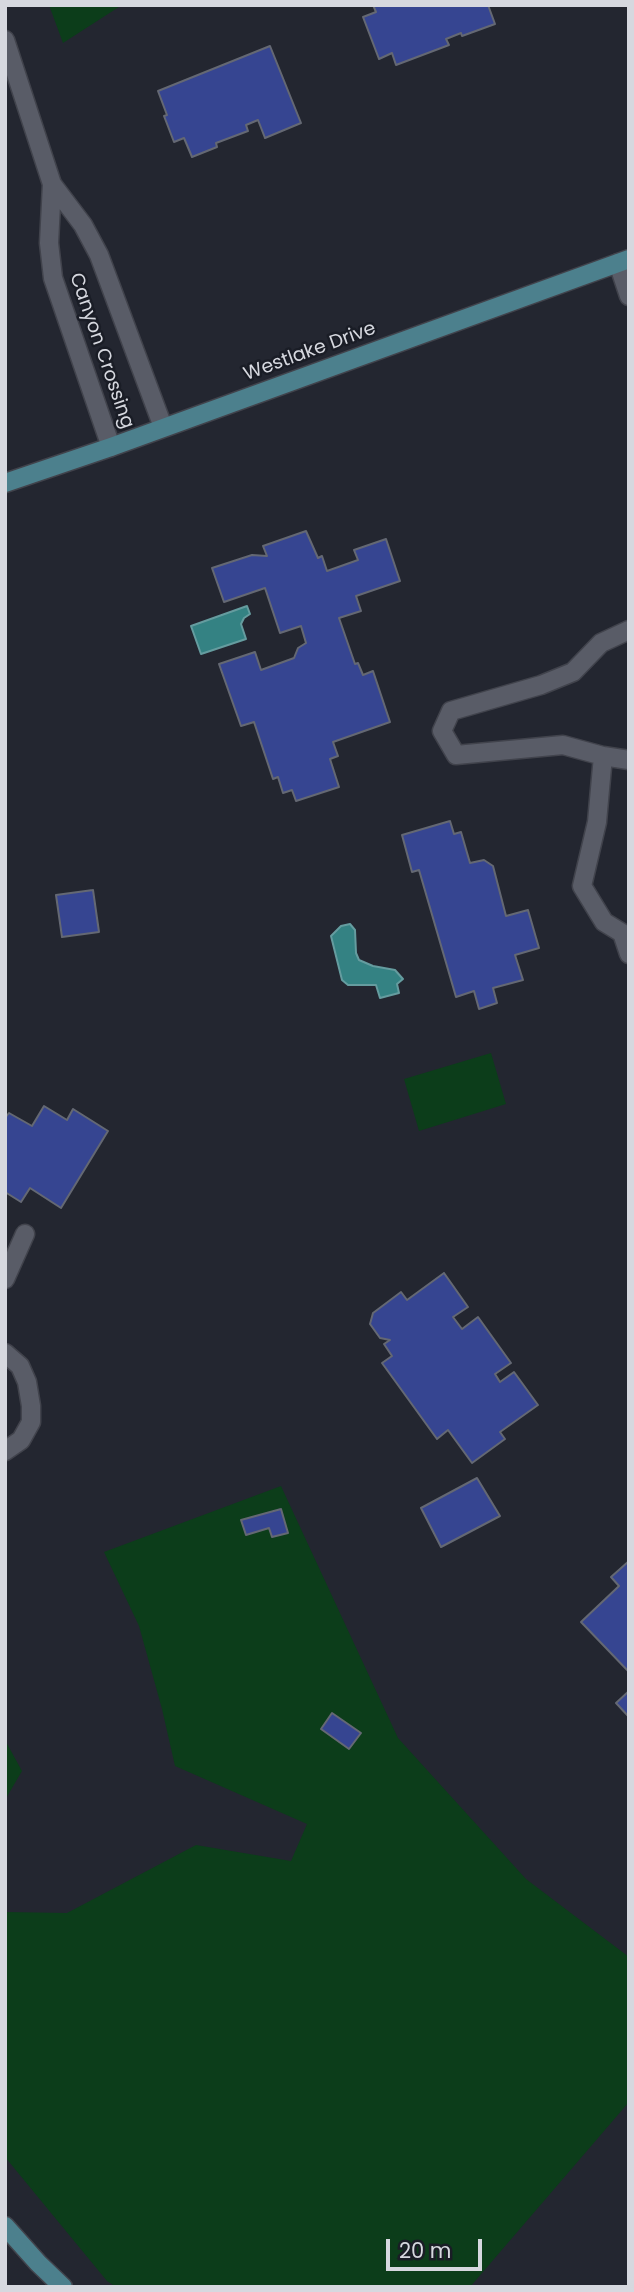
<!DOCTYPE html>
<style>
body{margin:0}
#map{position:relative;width:634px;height:2292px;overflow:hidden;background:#232630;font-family:Poppins,sans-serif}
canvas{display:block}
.frame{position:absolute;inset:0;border:7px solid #d6d8df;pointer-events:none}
.scale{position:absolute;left:386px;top:2239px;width:96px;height:32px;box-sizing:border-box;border:4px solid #d6d8df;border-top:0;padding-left:9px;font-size:21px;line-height:24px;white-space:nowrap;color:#d6d8df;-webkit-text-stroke:5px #1a1d26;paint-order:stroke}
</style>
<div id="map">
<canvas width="634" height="2292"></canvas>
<div class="frame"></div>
<div class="scale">20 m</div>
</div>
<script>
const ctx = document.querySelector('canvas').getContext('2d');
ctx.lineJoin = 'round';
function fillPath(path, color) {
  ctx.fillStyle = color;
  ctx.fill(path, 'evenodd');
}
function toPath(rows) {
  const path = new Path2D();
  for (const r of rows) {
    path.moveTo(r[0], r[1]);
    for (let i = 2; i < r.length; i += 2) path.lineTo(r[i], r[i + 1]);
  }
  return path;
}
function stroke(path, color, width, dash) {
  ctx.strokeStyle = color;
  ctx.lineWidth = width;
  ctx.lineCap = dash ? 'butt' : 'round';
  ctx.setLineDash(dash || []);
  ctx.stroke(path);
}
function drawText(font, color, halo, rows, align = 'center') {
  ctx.font = font + ' Poppins,sans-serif';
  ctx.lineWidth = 5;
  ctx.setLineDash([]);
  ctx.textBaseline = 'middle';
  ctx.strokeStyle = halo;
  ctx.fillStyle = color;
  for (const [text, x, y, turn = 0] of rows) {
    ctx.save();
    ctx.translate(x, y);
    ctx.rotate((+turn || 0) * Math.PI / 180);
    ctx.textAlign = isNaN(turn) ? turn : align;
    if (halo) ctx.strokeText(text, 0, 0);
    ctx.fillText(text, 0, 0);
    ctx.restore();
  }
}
const green = toPath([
 [49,5,122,5,63,43],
 [491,1053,506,1104,419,1131,404,1079],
 [281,1486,398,1738,526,1879,629,1957,629,2102,470,2287,116,2287,107,2281,5,2157,5,1912,67,1913,196,1845,291,1861,307,1824,175,1766,162,1709,139,1626,104,1552],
 [5,1740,22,1771,5,1800]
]);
const water = toPath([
 [247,606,250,614,244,618,241,624,246,639,201,654,191,626,247,606],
 [350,924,355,930,356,953,359,960,373,966,395,970,403,979,397,984,399,993,380,998,376,985,348,985,342,980,331,936,341,926,350,924]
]);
const building = toPath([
 [373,5,488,5,495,24,462,36,461,33,446,39,449,45,396,65,392,53,379,59,363,17,376,12,373,5],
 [270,46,301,123,265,138,258,120,246,125,248,131,216,143,217,147,192,157,184,138,174,142,164,116,167,115,158,91,270,46],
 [306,531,318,558,322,556,327,571,358,560,354,550,386,539,400,581,356,596,361,611,339,618,355,664,358,663,363,675,373,671,390,722,333,742,338,756,330,759,339,787,296,801,292,790,283,793,278,777,273,779,254,722,241,726,219,664,255,652,261,670,294,658,298,648,306,643,301,626,280,633,265,588,224,602,212,568,252,555,267,556,263,546,306,531],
 [450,821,454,834,461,832,470,863,484,860,493,866,506,916,528,910,539,948,515,955,523,980,493,988,497,1003,479,1009,474,991,456,997,419,870,412,872,402,835,450,821],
 [93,890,99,932,62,937,56,895,93,890],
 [44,1106,67,1120,73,1109,108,1131,61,1208,30,1188,21,1202,5,1192,5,1118,9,1113,32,1126,44,1106],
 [444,1273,468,1307,453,1317,462,1329,478,1317,511,1363,495,1374,500,1382,514,1372,538,1405,500,1432,505,1439,472,1463,448,1430,437,1439,382,1363,392,1356,384,1344,390,1340,380,1338,370,1324,373,1313,401,1292,407,1300,444,1273],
 [477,1478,500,1516,441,1547,421,1508,477,1478],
 [281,1509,288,1533,272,1537,269,1528,246,1535,241,1520,281,1509],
 [629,1561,629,1672,581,1622,619,1586,611,1577,629,1561],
 [629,1691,629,1717,616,1703,629,1691],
 [332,1713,361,1733,349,1749,321,1729,332,1713]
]);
const lane = toPath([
 [629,630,601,643,573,672,541,685,451,711,442,731,456,755,563,745,603,756,629,760],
 [603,756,597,822,582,886,604,922,622,933,629,954]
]);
const street = toPath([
 [5,40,52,184,83,225,99,255,163,427],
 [52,184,49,243,53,278,111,447],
 [618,263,629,296],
 [5,1279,25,1234],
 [5,1353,20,1366,27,1382,31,1406,31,1422,21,1440,5,1451]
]);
const secondary = toPath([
 [5,483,111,447,629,259],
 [5,2226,38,2263,63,2287]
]);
const streetNames = [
 ["Canyon Crossing",101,351,71],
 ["Westlake Drive",310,352,-20]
];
fillPath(green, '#0c3d1a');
fillPath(water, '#348283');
stroke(water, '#659c9f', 2);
fillPath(building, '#364591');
stroke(building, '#646873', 2);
stroke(lane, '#41434c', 21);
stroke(street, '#41434c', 21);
stroke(secondary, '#41434c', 21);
stroke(lane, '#595c67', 18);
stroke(street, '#595c67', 18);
stroke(secondary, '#4c808d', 18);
drawText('19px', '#d6d8df', '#1a1d26', streetNames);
</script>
